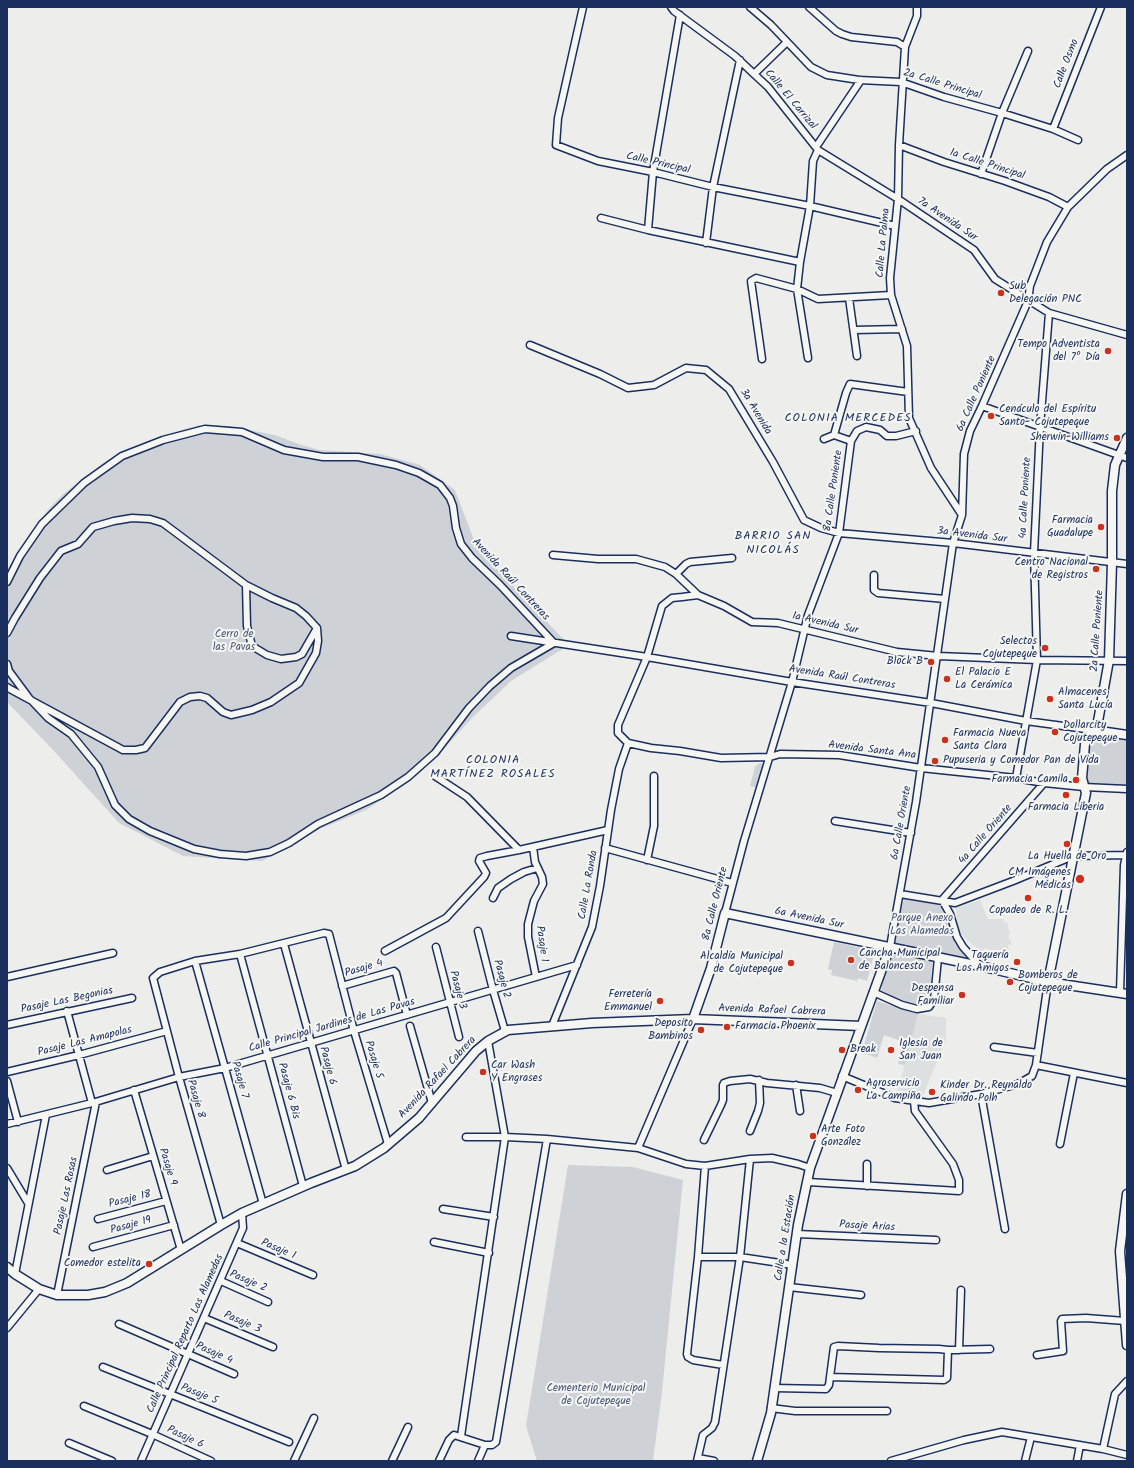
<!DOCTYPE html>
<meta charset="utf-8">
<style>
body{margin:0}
#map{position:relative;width:1134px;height:1468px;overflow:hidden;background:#edeeec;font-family:Kalam,sans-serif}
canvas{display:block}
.frame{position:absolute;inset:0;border:8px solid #1b2f5e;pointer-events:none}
</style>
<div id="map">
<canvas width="1134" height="1468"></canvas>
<div class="frame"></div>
</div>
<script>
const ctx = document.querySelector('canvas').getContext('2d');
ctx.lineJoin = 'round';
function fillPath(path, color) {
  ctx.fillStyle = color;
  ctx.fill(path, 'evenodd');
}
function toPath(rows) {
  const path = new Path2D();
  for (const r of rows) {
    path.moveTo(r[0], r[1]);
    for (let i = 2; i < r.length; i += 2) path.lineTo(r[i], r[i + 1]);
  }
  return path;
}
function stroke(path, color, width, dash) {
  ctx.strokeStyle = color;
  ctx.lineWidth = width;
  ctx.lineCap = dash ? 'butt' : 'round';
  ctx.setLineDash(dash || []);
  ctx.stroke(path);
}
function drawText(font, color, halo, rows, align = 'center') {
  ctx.font = font + ' Kalam,sans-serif';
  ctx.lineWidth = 4;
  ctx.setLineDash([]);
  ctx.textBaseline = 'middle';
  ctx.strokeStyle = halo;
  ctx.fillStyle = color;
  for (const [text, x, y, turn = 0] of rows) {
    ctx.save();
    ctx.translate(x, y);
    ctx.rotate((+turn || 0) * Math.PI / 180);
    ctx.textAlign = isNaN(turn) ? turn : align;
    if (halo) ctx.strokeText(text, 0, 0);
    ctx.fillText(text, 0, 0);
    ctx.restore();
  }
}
const built = toPath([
 [980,900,988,919,1003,919,1004,922,1007,922,1010,934,1008,936,1012,944,1008,945,1009,953,1006,953,1005,955,988,952,989,949,986,948,979,953,973,950,977,948,958,932,956,908],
 [918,1014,946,1018,946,1041,944,1044,922,1098,897,1093]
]);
const green = toPath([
 [199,425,229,426,275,435,299,444,319,450,380,454,420,465,455,490,477,548,569,645,511,681,473,717,443,750,415,777,366,810,322,828,262,861,183,856,119,823,54,751,7,702,7,570,18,553,47,511,62,495,103,463,115,456,161,436],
 [1099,737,1127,740,1127,786,1086,784,1084,771,1090,739],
 [761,763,763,765,763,769,758,788,750,786,755,767,758,764],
 [910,895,931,898,945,910,955,938,966,958,947,956,897,945,895,941,895,936,898,916,901,904],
 [834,942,875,951,867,981,858,978,857,981,831,975,832,970,828,969],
 [899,953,932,961,930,999,927,1003,913,1004,893,997,881,990,889,956],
 [877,1001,918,1014,905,1065,898,1064,904,1042,884,1035,877,1058,862,1052],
 [568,1165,633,1167,683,1180,662,1392,653,1461,537,1461,526,1426]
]);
const street = toPath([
 [583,7,558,118,556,145,598,161,653,172,713,187,810,206,895,226],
 [671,7,674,11,735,56,754,74,768,87,818,150,898,199,974,250,995,279,1049,313,1127,335],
 [750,7,771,25,811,67,827,75,859,80,901,82,944,97,1002,113,1053,129,1078,140],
 [809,7,836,31,842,34,851,37,897,42,905,47],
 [917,7,917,16,905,47,899,145,898,199,890,278,891,295,907,346,909,418,931,468,962,515],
 [754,74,787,42],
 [1053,129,1101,7],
 [899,145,944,162,1005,181,1049,197,1068,207],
 [816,147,861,80],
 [981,174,1002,113,1028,51],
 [601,218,648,230,800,262],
 [648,230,653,172,680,15],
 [706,243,713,187,740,60],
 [849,298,857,356],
 [854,330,902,329],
 [530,345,600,374,628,388,654,385,686,368,706,370,729,389,773,462,804,520,821,528,839,533,953,543,1127,564],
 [808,358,797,289,800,262,810,206,813,161,818,150],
 [762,359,751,281,756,278,797,289,818,299,891,295],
 [982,406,1127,458],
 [834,435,851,441],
 [824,439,834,435,846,393,850,384,908,392],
 [553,555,598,559,636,559,665,567,676,574,698,595],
 [676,574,686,564,690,562,732,558],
 [874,575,874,590,878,593,945,599],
 [7,582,20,556,42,524,84,483,122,456,163,440,205,429,242,432,284,450,323,457,358,457,396,465,419,473,440,485,450,498,453,506,456,528,461,544,472,558,500,585,554,643,511,668,490,686,469,708,435,753,408,777,381,795,318,824,289,843,270,852,246,856,220,854,194,849,150,831,129,819,115,805,98,767,71,734,48,718,29,698,9,671,7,664],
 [7,633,15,618,40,578,61,551,78,544,93,527,114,521,132,518,150,519,163,523,246,585],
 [511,636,647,657,792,682,931,703,1026,721,1093,730],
 [1127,661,1037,660,938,656,897,652,778,623,752,622,724,606,698,595,682,597,672,598,662,606,647,657,618,725,618,733,628,743,651,748,680,751,721,758,770,757,780,754,839,755,921,768,1016,778,1044,783,1084,787,1127,789],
 [7,687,10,689,123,750,136,750,145,748,180,702,190,697,200,696,207,698,223,712,231,715,252,710,271,702,299,683,316,653,318,641,317,628,306,616,296,608,272,598,246,585,247,626,252,646,267,655,281,659,296,657,302,654,317,628],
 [435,776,467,797,519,850],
 [1016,778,1037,660,1034,553,1040,427,1049,313],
 [835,821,911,833],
 [533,847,535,862,542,877,543,884,534,901,528,924,528,937,536,977],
 [605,848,732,883],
 [647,860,654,826,654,776],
 [900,894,955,903,1013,881,1073,856,1127,855],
 [493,898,498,888,511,879,524,872,537,868],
 [942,900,1044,783],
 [942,900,950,914,957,937,963,947,980,966],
 [725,913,744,841,792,682,808,615,839,533,851,441,857,431,866,427,880,430,887,436,896,436,916,431],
 [478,931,493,990,505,1031],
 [284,944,346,1170],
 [436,947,459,1037],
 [890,947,916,802,953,543,962,515,964,454,970,431,982,406,1028,301,1030,286,1047,242,1068,207,1107,169,1127,155],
 [385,951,446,918,484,877,486,873,479,861,480,858,487,856,519,850,608,830],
 [240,954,303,1186],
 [195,961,263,1204],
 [7,977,113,953],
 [342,986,394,971,396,973,407,1015],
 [873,992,902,1005,917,1009,929,1007,934,999,938,958],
 [1120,992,1124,865,1127,852],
 [67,1011,92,1103],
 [7,1025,132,998],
 [410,1026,432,1103],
 [552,1026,592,927,600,886,611,810,619,769,628,743],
 [994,1047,1038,1053],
 [1036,1065,1127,1083],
 [7,1072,79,1055,167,1031],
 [842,1076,895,1098,929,1103,981,1094,1018,1084,1032,1076,1036,1065,1048,982],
 [7,1081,18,1122],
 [796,1085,800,1111],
 [134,1090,181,1250],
 [981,1094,1005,1229],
 [7,1124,92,1103,179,1077,225,1068,577,965],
 [750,1131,758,1111,760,1103,759,1080],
 [466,1137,505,1137,547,1139,638,1148,686,1164,705,1166,750,1159,772,1158,798,1164,810,1168],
 [704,1140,721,1105,723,1100,723,1085,724,1083,730,1081,750,1079,767,1083,820,1088,837,1093],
 [1060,1144,1074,1073],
 [638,1148,693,1019],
 [705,1166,698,1257,740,1257,793,1265],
 [7,1168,28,1203],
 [107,1170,153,1156],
 [808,1182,959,1191,959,1180,953,1164,915,1111,914,1101],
 [867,1186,867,1164],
 [443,1209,494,1217],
 [98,1219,166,1201],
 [221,1225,179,1077,153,978,160,972,195,961,240,954,324,933,329,934,354,1031,388,1144],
 [797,1234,936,1240],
 [434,1242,489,1253],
 [237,1243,313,1275],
 [93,1247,174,1225],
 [698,1257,687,1354,688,1357,693,1360,723,1365],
 [15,1274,46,1115],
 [221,1281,268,1302],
 [789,1287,861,1295],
 [57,1295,96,1102],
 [204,1318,273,1347],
 [119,1324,234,1374],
 [7,1328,39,1289],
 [948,1350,990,1349],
 [959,1350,961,1290],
 [1037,1355,1063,1351,1061,1321,1062,1319,1086,1318,1125,1321],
 [103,1367,289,1442],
 [774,1388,826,1389,829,1385,830,1377,944,1380,947,1378,948,1350,939,1349,879,1348,838,1346,834,1347,830,1377],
 [84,1406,152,1434,211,1461],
 [771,1408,795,1411,887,1411],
 [461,1436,505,1137,488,1041],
 [69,1443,112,1461],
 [1103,1449,1115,1394,1127,1381],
 [698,1458,714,1461],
 [141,1461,243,1228,242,1213],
 [294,1461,314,1418],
 [392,1461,408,1427],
 [439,1461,449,1440,454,1435,485,1445,492,1445,496,1442,547,1139],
 [478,1461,485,1445],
 [697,1461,703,1435,712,1428,715,1422,740,1257,750,1159],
 [891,1461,964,1440,1002,1432,1103,1449,1127,1455],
 [1025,1461,1031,1437],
 [1077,1461,1080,1445]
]);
const secondary = toPath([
 [1093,730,1127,735],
 [1048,982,1086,793,1082,778,1085,744,1088,737,1097,727,1109,660,1112,563,1112,491,1115,465,1127,438],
 [693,1019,711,968,725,913,980,966,1048,982,1127,994],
 [1127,1194,1120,1251,1127,1345],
 [7,1267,15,1274,39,1289,57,1295,88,1295,105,1292,127,1283,221,1225,242,1213,311,1183,355,1166,384,1148,419,1118,476,1051,488,1041,508,1030,592,1023,693,1019,861,1026],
 [757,1461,771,1413,798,1225,810,1168,890,947]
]);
const markers = [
 [1001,293,4,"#c8321e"],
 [1108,351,4,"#c8321e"],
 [991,416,4,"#c8321e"],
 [1117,438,4,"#c8321e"],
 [1101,527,4,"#c8321e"],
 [1096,569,4,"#c8321e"],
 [1045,648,4,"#c8321e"],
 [931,662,4,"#c8321e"],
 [947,679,4,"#c8321e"],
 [1050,699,4,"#c8321e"],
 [1055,732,4,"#c8321e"],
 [945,740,4,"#c8321e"],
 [935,761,4,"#c8321e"],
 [1076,780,4,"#c8321e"],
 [1066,795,4,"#c8321e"],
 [1067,844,4,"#c8321e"],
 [1080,879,5,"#c8321e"],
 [1028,898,4,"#c8321e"],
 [851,960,4,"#c8321e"],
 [1017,962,4,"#c8321e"],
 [791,963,4,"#c8321e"],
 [1010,982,4,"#c8321e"],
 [962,995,4,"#c8321e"],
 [660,1001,4,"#c8321e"],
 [727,1027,4,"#c8321e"],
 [701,1030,4,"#c8321e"],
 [842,1050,4,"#c8321e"],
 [891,1050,4,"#c8321e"],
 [483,1072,4,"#c8321e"],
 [858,1090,4,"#c8321e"],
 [932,1092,4,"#c8321e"],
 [813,1136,4,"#c8321e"],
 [149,1264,4,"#c8321e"]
];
const streetNames = [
 ["Calle Osmo",1067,64,-69],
 ["2a Calle Principal",942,85,17],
 ["Calle El Carrizal",790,100,50],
 ["Calle Principal",658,164,13],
 ["1a Calle Principal",987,165,18],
 ["7a Avenida Sur",947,220,34],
 ["Calle La Palma",884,243,-85],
 ["6a Calle Poniente",977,394,-66],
 ["3a Avenida",755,412,59],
 ["8a Calle Poniente",834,491,-82],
 ["4a Calle Poniente",1026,498,-87],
 ["3a Avenida Sur",972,536,7],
 ["Avenida Raúl Contreras",510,580,47],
 ["1a Avenida Sur",825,624,13],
 ["2a Calle Poniente",1098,631,-86],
 ["Avenida Raúl Contreras",842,678,9],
 ["Avenida Santa Ana",872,751,7],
 ["6a Calle Oriente",902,823,-80],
 ["4a Calle Oriente",986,835,-49],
 ["Calle La Ronda",589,885,-80],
 ["8a Calle Oriente",716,904,-76],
 ["6a Avenida Sur",809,919,12],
 ["Pasaje 1",541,944,82],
 ["Pasaje 4",364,969,-16],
 ["Pasaje 2",501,979,75],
 ["Pasaje 3",457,990,75],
 ["Pasaje Las Begonias",67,1001,-12],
 ["Avenida Rafael Cabrera",772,1011,2],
 ["Calle Principal Jardines de Las Pavas",332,1026,-16],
 ["Pasaje Las Amapolas",85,1042,-14],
 ["Pasaje 5",373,1060,73],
 ["Pasaje 6",327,1066,75],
 ["Avenida Rafael Cabrera",438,1078,-47],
 ["Pasaje 7",239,1080,74],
 ["Pasaje 6 Bis",288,1091,75],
 ["Pasaje 8",195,1099,74],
 ["Pasaje 9",167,1167,73],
 ["Pasaje Las Rosas",67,1196,-78],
 ["Pasaje 18",130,1200,-14],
 ["Pasaje 19",131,1226,-15],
 ["Pasaje Arias",867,1227,3],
 ["Calle a la Estación",786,1238,-81],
 ["Pasaje 1",278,1250,23],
 ["Pasaje 2",248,1282,23],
 ["Pasaje 3",242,1323,23],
 ["Calle Principal Reparto Las Alamedas",186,1334,-66],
 ["Pasaje 4",214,1354,24],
 ["Pasaje 5",199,1395,22],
 ["Pasaje 6",185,1438,25]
];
const poiNames = [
 ["Sub",1009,287],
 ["Delegación PNC",1009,300],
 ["Tempo Adventista",1100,345,"right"],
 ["del 7º Día",1100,358,"right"],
 ["Cenáculo del Espíritu",999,410],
 ["Santo- Cojutepeque",999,423],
 ["Sherwin-Williams",1109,438,"right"],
 ["Farmacia",1093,521,"right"],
 ["Guadalupe",1093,534,"right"],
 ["Centro Nacional",1088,563,"right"],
 ["de Registros",1088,576,"right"],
 ["Selectos",1037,642,"right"],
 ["Cojutepeque",1037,655,"right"],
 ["Block B",923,662,"right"],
 ["El Palacio E",955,673],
 ["La Cerámica",955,686],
 ["Almacenes",1058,693],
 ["Santa Lucía",1058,706],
 ["Dollarcity",1063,726],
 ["Cojutepeque",1063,739],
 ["Farmacia Nueva",953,734],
 ["Santa Clara",953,747],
 ["Pupuseria y Comedor Pan de Vida",943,761],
 ["Farmacia Camila",1068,780,"right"],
 ["Farmacia Liberia",1066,808,"center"],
 ["La Huella de Oro",1067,857,"center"],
 ["CM Imágenes",1071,873,"right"],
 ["Médicas",1071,886,"right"],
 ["Copadeo de R. L.",1028,911,"center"],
 ["Cancha Municipal",859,954],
 ["de Baloncesto",859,967],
 ["Taquería",1009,956,"right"],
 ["Los Amigos",1009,969,"right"],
 ["Alcaldía Municipal",783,957,"right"],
 ["de Cojutepeque",783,970,"right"],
 ["Bomberos de",1018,976],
 ["Cojutepeque",1018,989],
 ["Despensa",954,989,"right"],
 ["Familiar",954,1002,"right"],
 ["Ferretería",652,995,"right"],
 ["Emmanuel",652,1008,"right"],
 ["Deposito",693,1024,"right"],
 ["Bambinos",693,1037,"right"],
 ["Farmacia Phoenix",735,1027],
 ["Iglesia de",899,1044],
 ["San Juan",899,1057],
 ["Break",850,1050],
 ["Car Wash",491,1066],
 ["Y Engrases",491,1079],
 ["Agroservicio",866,1084],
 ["La Campiña",866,1097],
 ["Kinder Dr. Reynaldo",940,1086],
 ["Galindo Polh",940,1099],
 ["Arte Foto",821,1130],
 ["González",821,1143],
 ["Comedor estelita",141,1264,"right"]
];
const parkNames = [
 ["Cerro de",234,635],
 ["las Pavas",234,648],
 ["Parque Anexo",922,919],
 ["Las Alamedas",922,932],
 ["Cementerio Municipal",596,1389],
 ["de Cojutepeque",596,1402]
];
const neighbourhoodNames = [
 ["COLONIA MERCEDES",848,419],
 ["BARRIO SAN",773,537],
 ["NICOLÁS",773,551],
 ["COLONIA",493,761],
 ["MARTÍNEZ ROSALES",493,775]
];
fillPath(built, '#dde0e1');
fillPath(green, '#ced2d7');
stroke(street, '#1b2f5e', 9);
stroke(secondary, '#1b2f5e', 11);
stroke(street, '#f6f6f2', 6);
stroke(secondary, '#f6f6f2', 8);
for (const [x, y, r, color] of markers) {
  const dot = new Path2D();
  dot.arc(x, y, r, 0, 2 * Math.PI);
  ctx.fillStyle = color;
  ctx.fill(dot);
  stroke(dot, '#f6f6f2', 1.5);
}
drawText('11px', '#1b2f5e', '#f6f6f2', streetNames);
drawText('11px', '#1b2f5e', '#f6f6f2', poiNames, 'left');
drawText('11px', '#48587c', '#f6f6f2', parkNames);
ctx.letterSpacing = '1px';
drawText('12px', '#1b2f5e', '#f6f6f2', neighbourhoodNames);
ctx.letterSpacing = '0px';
</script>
